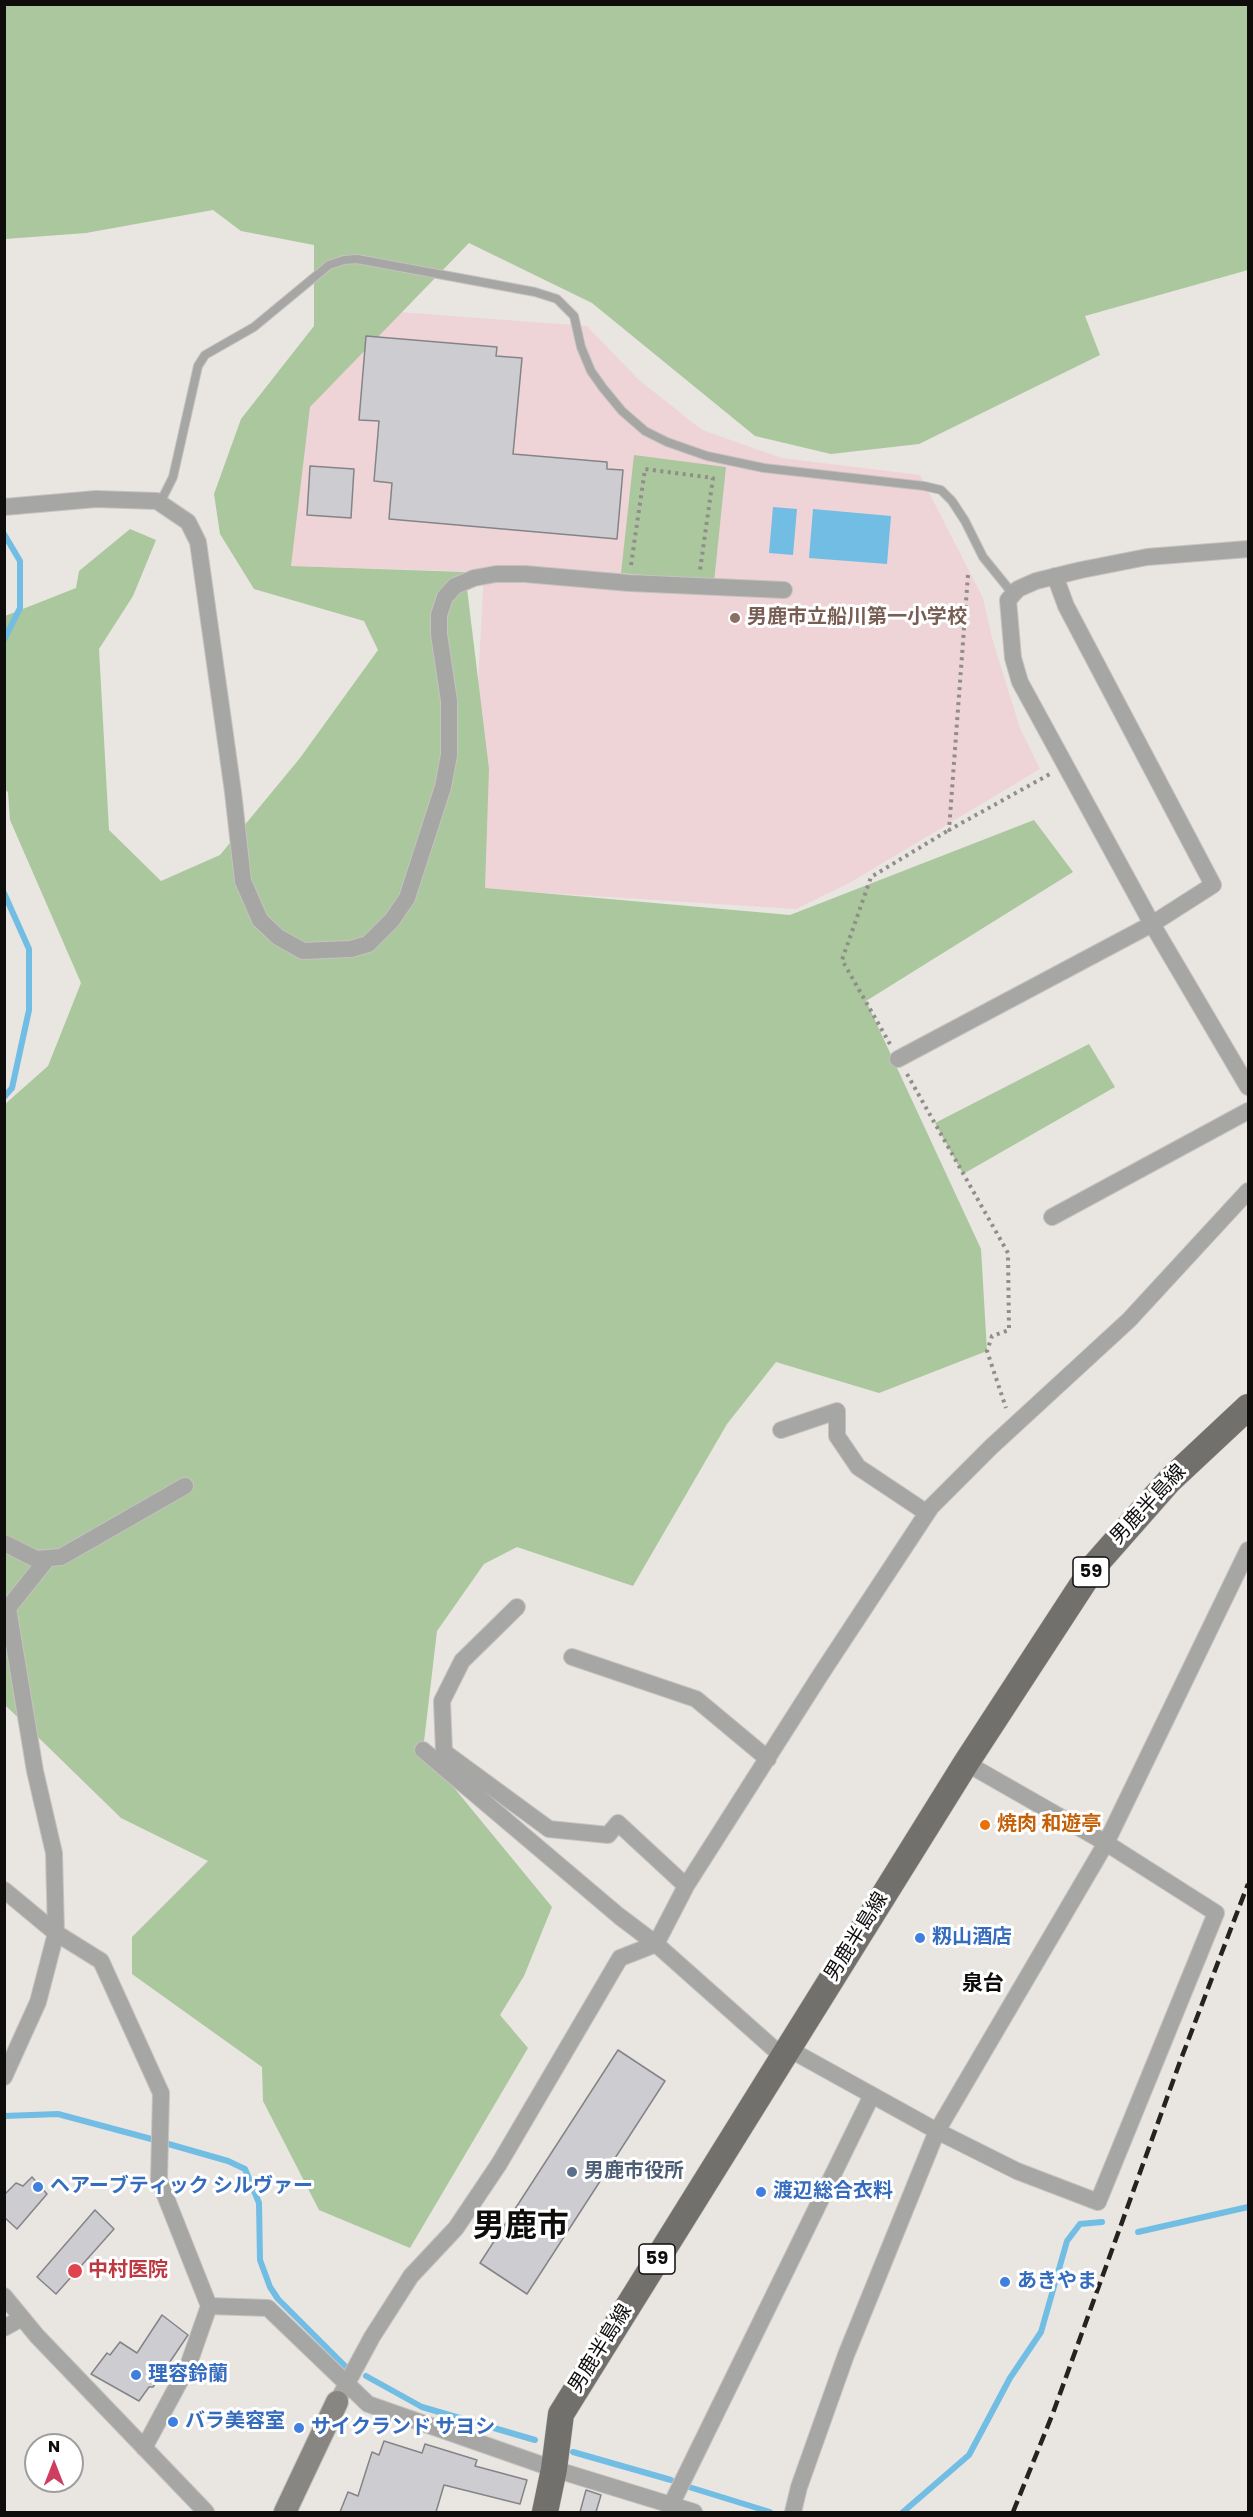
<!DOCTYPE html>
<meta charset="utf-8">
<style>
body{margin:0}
#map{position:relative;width:1253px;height:2517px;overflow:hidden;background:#e9e5e1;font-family:Poppins,sans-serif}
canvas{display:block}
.frame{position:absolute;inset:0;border:6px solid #0e0d0c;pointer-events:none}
.north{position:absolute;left:24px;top:2433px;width:60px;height:60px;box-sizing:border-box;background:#fff;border:2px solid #9f9e9e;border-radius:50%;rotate:0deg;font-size:16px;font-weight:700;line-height:24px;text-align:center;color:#0e0d0c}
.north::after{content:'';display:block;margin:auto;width:21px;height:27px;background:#ce3e60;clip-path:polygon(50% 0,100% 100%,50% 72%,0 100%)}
</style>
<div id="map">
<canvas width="1253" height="2517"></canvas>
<div class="frame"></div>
<div class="north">N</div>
</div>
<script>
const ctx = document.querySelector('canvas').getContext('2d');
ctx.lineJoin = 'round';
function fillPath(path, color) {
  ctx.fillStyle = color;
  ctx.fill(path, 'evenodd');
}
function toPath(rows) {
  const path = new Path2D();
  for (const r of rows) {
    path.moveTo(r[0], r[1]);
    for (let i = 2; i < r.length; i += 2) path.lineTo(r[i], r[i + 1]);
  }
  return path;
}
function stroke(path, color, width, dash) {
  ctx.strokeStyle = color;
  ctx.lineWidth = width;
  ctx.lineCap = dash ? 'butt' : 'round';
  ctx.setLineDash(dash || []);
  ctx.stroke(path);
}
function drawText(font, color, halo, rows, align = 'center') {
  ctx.font = font + ' Poppins,"Noto Sans JP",sans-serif';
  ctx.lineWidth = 6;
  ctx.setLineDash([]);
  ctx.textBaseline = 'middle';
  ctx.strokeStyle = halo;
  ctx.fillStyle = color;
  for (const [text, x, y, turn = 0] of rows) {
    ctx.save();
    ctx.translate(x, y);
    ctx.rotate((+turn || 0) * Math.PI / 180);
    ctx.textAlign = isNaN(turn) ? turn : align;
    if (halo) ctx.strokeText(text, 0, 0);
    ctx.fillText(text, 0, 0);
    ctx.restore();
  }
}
const education = toPath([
 [371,310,587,326,639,380,702,430,782,458,920,475,983,598,992,638,1020,728,1040,769,851,882,796,909,467,888,484,572,291,566,299,393]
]);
const green = toPath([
 [5,5,1248,5,1248,270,1085,316,1100,355,919,444,831,454,755,436,592,303,469,243,310,407,291,566,465,572,489,769,485,888,790,915,1034,820,1073,872,866,1001,981,1249,987,1351,879,1393,776,1362,727,1424,633,1586,517,1547,484,1564,437,1631,423,1750,552,1907,524,1976,500,2015,528,2048,410,2248,319,2210,263,2101,262,2067,132,1974,132,1937,208,1861,121,1818,5,1705,4,1105,48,1066,81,983,10,820,8,792,4,789,5,616,76,588,79,571,130,529,156,540,133,596,99,649,109,830,161,881,220,855,300,758,378,650,364,621,254,589,220,534,214,494,241,419,314,326,314,245,241,231,213,210,86,233,5,239],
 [634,455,726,467,714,582,621,573],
 [1089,1044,1115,1087,963,1174,935,1123]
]);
const water = toPath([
 [773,507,797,509,793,555,769,553],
 [813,509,891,516,887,564,809,558]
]);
const stream = toPath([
 [4,534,20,561,20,608,4,640],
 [4,893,29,949,29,1010,12,1088,4,1097],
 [4,2116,58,2114,155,2140],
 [165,2143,228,2161,245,2169,259,2203,260,2260,270,2287,278,2299,346,2367],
 [1138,2232,1248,2207],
 [366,2376,422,2407,535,2440],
 [573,2452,671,2480],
 [689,2487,770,2512],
 [903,2512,969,2455,1010,2378,1041,2332,1067,2241,1080,2224,1102,2222]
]);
const building = toPath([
 [366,336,497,347,496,356,522,358,513,454,607,462,607,469,623,470,617,539,389,519,392,483,374,481,379,421,359,420,366,336],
 [310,466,354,469,351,518,307,515,310,466],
 [618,2050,665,2081,527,2294,480,2263,618,2050],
 [32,2177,47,2194,17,2229,4,2217,4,2195,16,2183,23,2186,32,2177],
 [95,2210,114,2229,56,2294,37,2277,95,2210],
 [162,2315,188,2335,153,2387,149,2387,139,2401,91,2374,107,2353,110,2355,120,2342,137,2353,162,2315],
 [384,2441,422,2453,425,2444,477,2460,475,2466,527,2480,520,2504,444,2485,436,2512,340,2512,348,2492,358,2496,372,2452,379,2455,384,2441],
 [586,2490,601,2495,596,2512,580,2512,586,2490]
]);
const path = toPath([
 [631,565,645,469,713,478,700,570],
 [968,575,949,830,1050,774],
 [890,1044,842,960,871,877,949,830],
 [907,1074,1008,1253,1009,1330,992,1336,987,1351,1006,1408]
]);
const lane = toPath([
 [160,503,173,477,198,366,205,355,254,327,329,265,344,260,357,259,535,292,557,299,574,316,581,347,591,371,603,388,622,411,645,431,667,442,707,456,764,468,924,486,941,490,952,501,965,521,983,557,1013,594]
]);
const street = toPath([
 [4,507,96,499,157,501,188,522,198,542,233,792,243,881,260,920,278,937,303,951,351,949,368,944,392,920,407,898,443,787,449,755,449,701,439,634,439,615,445,597,455,586,474,578,496,574,525,574,629,583,784,590],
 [1248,549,1147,557,1081,570,1036,581,1018,589,1008,600,1013,658,1020,682,1152,924,1248,1087],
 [898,1059,1152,924,1213,885,1066,606,1055,576],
 [1052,1217,1248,1111],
 [781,1430,837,1411,837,1436,858,1467,927,1513],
 [4,1543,36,1559,61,1557,185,1486],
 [517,1607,462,1661,442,1701,444,1752,549,1829,608,1835,618,1823,686,1886],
 [572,1657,696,1699,768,1759],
 [423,1750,619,1916,656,1944,686,1886,821,1674,931,1507,991,1447,1129,1320,1248,1191],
 [4,1890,56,1933,101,1961,161,2093,159,2180,209,2306,188,2366,144,2448],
 [787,2048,937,2131,1017,2171,1098,2202,1216,1913,1106,1843,966,1763],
 [4,2077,38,2002,56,1933,54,1853,35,1771,8,1608,48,1558],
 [4,2296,37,2336,206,2512],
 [209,2306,268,2308,368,2404,554,2469,694,2512],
 [4,2328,22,2318],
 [337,2402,372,2337,411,2276,456,2228,499,2164,620,1958,656,1944,782,2056],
 [671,2505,872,2095],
 [793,2512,799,2487,846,2355,937,2131,1106,1843,1248,1550]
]);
const secondary = toPath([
 [285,2512,337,2402]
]);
const primary = toPath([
 [545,2512,554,2469,561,2414,966,1763,1095,1565,1169,1481,1248,1407]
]);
const rail = toPath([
 [1013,2512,1053,2413,1181,2059,1248,1884]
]);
const markers = [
 [735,618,6,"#8d6e63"],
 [985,1825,6,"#e8710a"],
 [920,1938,6,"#3f7fe0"],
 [572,2172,6,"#5c6f8a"],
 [38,2187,6,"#3f7fe0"],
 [761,2192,6,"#3f7fe0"],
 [75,2271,8,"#e0444e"],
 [1005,2282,6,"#3f7fe0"],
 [136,2375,6,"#3f7fe0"],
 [173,2422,6,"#3f7fe0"],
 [299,2428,6,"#3f7fe0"]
];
const shields = [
 [1091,1572,36],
 [657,2259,36]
];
const shieldNames = [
 ["59",1091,1572],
 ["59",657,2259]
];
const educationNames = [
 ["男鹿市立船川第一小学校",747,618]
];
const streetNames = [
 ["男鹿半島線",1149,1505,-47],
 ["男鹿半島線",857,1937,-58],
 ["男鹿半島線",601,2349,-58]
];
const foodNames = [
 ["焼肉 和遊亭",997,1825]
];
const shopNames = [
 ["籾山酒店",932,1938],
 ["ヘアーブティック シルヴァー",50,2187],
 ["渡辺総合衣料",773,2192],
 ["あきやま",1017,2282],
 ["理容鈴蘭",148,2375],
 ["バラ美容室",185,2422],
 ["サイクランド サヨシ",311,2428]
];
const serviceNames = [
 ["男鹿市役所",584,2172]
];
const healthNames = [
 ["中村医院",88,2271]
];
const neighbourhoodNames = [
 ["泉台",983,1985]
];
const townNames = [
 ["男鹿市",521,2228]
];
fillPath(education, '#efd4d7');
fillPath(green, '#abc79e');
fillPath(water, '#71bde4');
stroke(stream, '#71bde4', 6);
fillPath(building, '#ccccd1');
stroke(building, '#848488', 1.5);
stroke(lane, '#c6c2bf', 10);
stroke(street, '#c6c2bf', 18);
stroke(secondary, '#c6c2bf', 24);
stroke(primary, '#c6c2bf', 27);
stroke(path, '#908d8a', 4, [3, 4.5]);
stroke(lane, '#a6a6a4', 8);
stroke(street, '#a6a6a4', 16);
stroke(secondary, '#888683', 22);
stroke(primary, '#72706d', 26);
stroke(rail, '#242322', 4.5, [12, 6]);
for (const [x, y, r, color] of markers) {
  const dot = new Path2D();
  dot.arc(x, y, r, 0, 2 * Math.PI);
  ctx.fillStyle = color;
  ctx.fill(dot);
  stroke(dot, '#fff', 2);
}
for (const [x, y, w] of shields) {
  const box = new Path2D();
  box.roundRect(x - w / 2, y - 15, w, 30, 4.5);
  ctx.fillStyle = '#fff';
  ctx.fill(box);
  stroke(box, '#0e0d0c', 1.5);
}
drawText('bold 18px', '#0e0d0c', null, shieldNames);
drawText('bold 20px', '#785e54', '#fff', educationNames, 'left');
drawText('20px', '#0e0d0c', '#fff', streetNames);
drawText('bold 20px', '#c56008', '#fff', foodNames, 'left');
drawText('bold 20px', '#366cbe', '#fff', shopNames, 'left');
drawText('bold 20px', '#4e5e75', '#fff', serviceNames, 'left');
drawText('bold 20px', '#be3a42', '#fff', healthNames, 'left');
drawText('bold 21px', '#0e0d0c', '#fff', neighbourhoodNames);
drawText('bold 32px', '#0e0d0c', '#fff', townNames);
</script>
